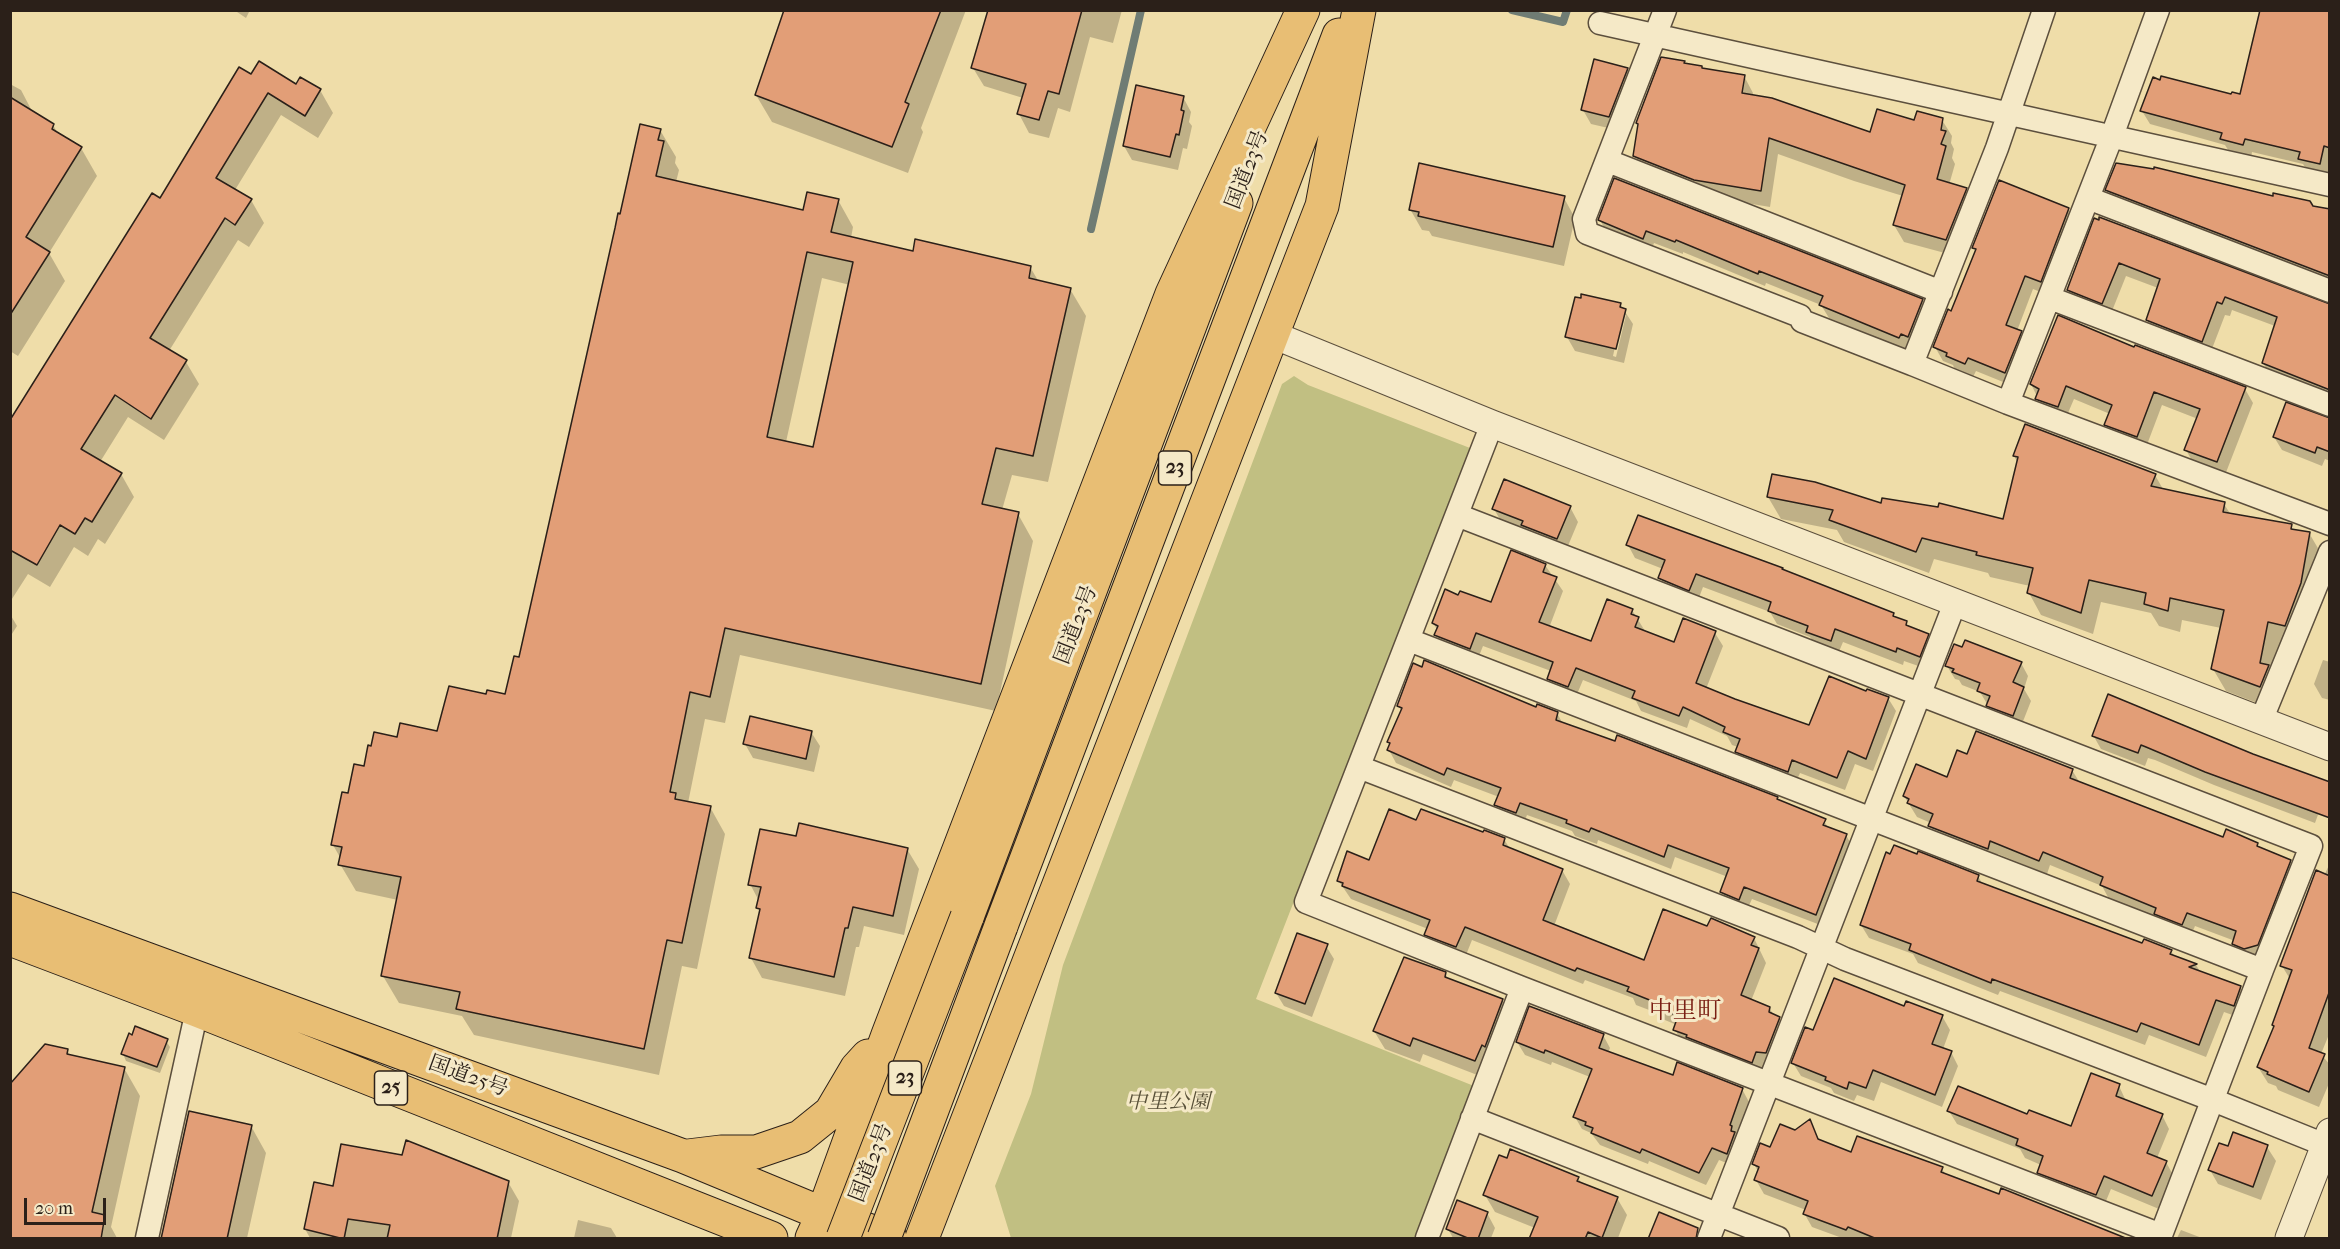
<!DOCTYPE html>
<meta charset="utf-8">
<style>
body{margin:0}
#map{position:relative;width:2340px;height:1249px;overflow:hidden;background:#efdda9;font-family:"IM FELL French Canon",serif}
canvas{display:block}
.frame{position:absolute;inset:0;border:12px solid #2b2019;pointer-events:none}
.scale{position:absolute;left:24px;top:1198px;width:82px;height:27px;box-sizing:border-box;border:3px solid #2b2019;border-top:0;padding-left:8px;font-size:18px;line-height:21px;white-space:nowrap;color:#2b2019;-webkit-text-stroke:4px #f5e9c7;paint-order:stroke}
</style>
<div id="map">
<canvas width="2340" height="1249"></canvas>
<div class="frame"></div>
<div class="scale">20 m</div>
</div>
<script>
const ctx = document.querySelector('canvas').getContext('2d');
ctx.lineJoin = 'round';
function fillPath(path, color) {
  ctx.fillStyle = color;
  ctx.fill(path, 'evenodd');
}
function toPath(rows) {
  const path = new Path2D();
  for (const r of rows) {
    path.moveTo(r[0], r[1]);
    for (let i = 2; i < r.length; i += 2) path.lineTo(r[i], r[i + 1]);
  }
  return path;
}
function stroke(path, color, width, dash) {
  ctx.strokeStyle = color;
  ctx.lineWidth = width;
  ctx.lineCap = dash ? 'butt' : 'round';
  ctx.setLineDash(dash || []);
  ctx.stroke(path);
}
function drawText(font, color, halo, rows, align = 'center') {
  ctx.font = font + ' "IM FELL French Canon","Noto Serif JP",serif';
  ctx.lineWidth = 6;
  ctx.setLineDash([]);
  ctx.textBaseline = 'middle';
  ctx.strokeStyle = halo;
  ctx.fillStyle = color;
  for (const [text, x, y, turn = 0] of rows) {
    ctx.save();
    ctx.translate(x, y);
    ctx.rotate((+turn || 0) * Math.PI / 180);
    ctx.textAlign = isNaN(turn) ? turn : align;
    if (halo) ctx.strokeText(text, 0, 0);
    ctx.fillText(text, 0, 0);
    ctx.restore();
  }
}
const green = toPath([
 [1294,376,1308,385,1470,448,1256,999,1474,1086,1415,1238,1011,1238,995,1186,1031,1094,1063,965,1282,384]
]);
const shadow = toPath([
 [234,10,250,10,246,18],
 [786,10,966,10,921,128,923,132,908,173,772,122,756,95],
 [991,10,1122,10,1113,43,1090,37,1070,112,1058,108,1049,138,1029,133,1019,114,1023,98,984,86,973,68],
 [2330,10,2330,168,2327,177,2308,172,2303,164,2252,152,2251,158,2230,153,2225,145,2150,124,2142,111,2241,96],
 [1684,62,1685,65,1703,70,1744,76,1753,93,1753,96,1871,134,1915,122,1942,120,1952,136,1951,143,1954,149,1952,158,1955,164,1949,185,1966,189,1975,206,1956,256,1904,242,1894,225,1903,196,1854,181,1778,154,1770,207,1704,196,1645,173,1635,156,1639,127,1637,123],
 [1627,69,1635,83,1617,130,1591,124,1583,110],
 [251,76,320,90,333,113,318,138,281,115,235,190,251,200,264,223,249,247,238,240,169,351,186,362,199,384,164,440,128,417,100,462,121,474,134,497,105,544,98,539,88,556,74,547,50,587,28,574,10,602,10,423,161,200],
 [10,84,21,90,33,113,53,125,59,135,81,148,97,176,49,253,65,281,18,356,10,351],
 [1183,97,1191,112,1189,122,1192,126,1187,149,1183,148,1178,170,1132,160,1124,146],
 [660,130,676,157,675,163,679,170,676,182,804,212,838,200,853,227,851,238,914,253,1030,267,1039,282,1070,289,1086,316,1048,482,1012,475,1002,510,1018,514,1033,541,996,711,740,655,725,723,705,719,688,803,710,807,725,834,697,969,682,966,659,1075,474,1035,462,1016,399,1003,383,976,398,900,356,891,340,864,341,859,333,845,349,795,365,768,438,733,487,696,506,696,520,659,621,216],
 [822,278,850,285,814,448,786,442],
 [1615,180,1922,301,1929,314,1907,350,1829,318,1821,305,1766,283,1765,286,1683,252,1683,254,1654,243,1651,251,1607,233,1600,220],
 [2107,190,2312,207,2330,211,2330,286,2115,204],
 [1564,198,1575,218,1564,266,1432,236,1429,231,1422,230,1410,209],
 [2068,210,2076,223,2048,295,2033,289,2017,331,2020,332,2029,346,2013,386,1976,371,1973,377,1955,370,1953,365,1943,361,1935,347,1952,313,1976,252,1974,248],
 [2095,220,2330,305,2330,400,2271,376,2263,363,2275,326,2232,310,2230,316,2225,315,2210,354,2155,333,2147,320,2158,288,2126,276,2110,316,2076,303,2068,290],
 [1620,304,1633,324,1624,363,1575,351,1567,337],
 [1622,315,1626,315,1616,357,1613,356],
 [2058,317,2135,349,2245,389,2253,403,2225,475,2194,464,2186,450,2198,419,2162,405,2145,450,2114,439,2106,425,2110,414,2074,399,2065,420,2045,413,2032,386],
 [2330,419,2330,461,2325,459,2322,466,2282,450,2274,437],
 [2014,456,2155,475,2164,491,2224,504,2231,515,2291,526,2294,531,2309,533,2322,555,2298,647,2280,644,2274,675,2273,709,2226,691,2213,669,2221,628,2182,620,2180,632,2159,626,2151,613,2101,602,2093,634,2041,615,2029,593,2030,586,1990,577,1988,573,1934,559,1929,573,1844,542,1837,530,1781,519,1768,497,1881,505,2004,521,2018,463],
 [1570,507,1578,522,1565,553,1502,523,1494,509],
 [1628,545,1783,571,1893,614,1896,619,1906,623,1909,628,1927,635,1935,648,1927,669,1904,661,1903,665,1843,642,1838,654,1815,645,1810,637,1777,624,1770,612,1703,587,1697,603,1668,591,1660,578,1663,569,1635,558],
 [1545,565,1563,591,1549,628,1592,643,1632,610,1645,631,1674,644,1684,620,1715,633,1723,646,1706,689,1810,727,1867,693,1888,698,1896,711,1873,771,1855,764,1845,790,1800,773,1795,784,1744,765,1737,752,1738,747,1732,745,1727,736,1690,719,1687,728,1641,711,1636,701,1583,680,1575,699,1556,692,1548,679,1551,671,1483,646,1477,661,1444,648,1436,635,1438,631,1433,623,1459,597,1491,604],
 [10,614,17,626,10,637],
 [2323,660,2330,662,2330,700,2322,698,2314,684],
 [2021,663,2028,676,2024,689,2031,701,2020,729,1996,719,1980,692,1962,685,1959,680,1955,679,1947,666],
 [2108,696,2319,812,2315,823,2214,785,2155,760,2148,758,2145,766,2101,749,2093,735],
 [1399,706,1536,709,1557,713,1563,724,1778,801,1824,821,1829,829,1846,835,1853,848,1823,926,1752,899,1746,912,1729,905,1722,892,1728,877,1675,857,1671,869,1598,840,1597,844,1575,836,1572,831,1527,815,1523,825,1503,818,1496,805,1499,797,1454,780,1451,787,1396,763,1389,750,1391,745,1389,742,1402,712],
 [811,732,820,746,814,772,753,758,745,744],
 [1968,756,2072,770,2080,783,2224,839,2257,844,2260,849,2290,861,2298,875,2265,958,2241,958,2234,944,2235,941,2195,926,2190,938,2109,899,2102,886,2050,865,2047,874,1998,854,1995,862,1938,840,1930,826,1931,823,1917,817,1904,796,1948,779],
 [1417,822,1504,839,1510,849,1562,870,1570,884,1554,926,1645,962,1708,928,1754,938,1766,963,1751,1001,1769,1008,1774,1015,1779,1018,1787,1031,1773,1066,1764,1065,1760,1075,1682,1043,1675,1029,1677,1025,1660,1018,1657,1013,1636,1005,1633,998,1585,980,1583,984,1472,940,1464,960,1434,948,1426,934,1428,929,1351,899,1338,880,1370,862],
 [797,838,907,849,919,869,904,935,864,926,859,947,856,947,845,996,762,978,751,958,761,914,758,908,759,901,750,884],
 [2330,863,2330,1032,2321,1054,2330,1065,2330,1081,2319,1107,2278,1090,2276,1086,2268,1083,2258,1067,2275,1028,2273,1025,2290,979,2282,966],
 [1978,876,1983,885,2143,945,2171,951,2175,957,2196,965,2201,973,2240,988,2248,1001,2241,1018,2224,1012,2206,1057,2149,1035,2145,1045,2000,991,1998,995,1918,963,1913,954,1869,938,1861,925],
 [1326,946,1334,959,1312,1017,1284,1006,1276,993],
 [1445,974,1449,980,1502,1000,1513,1018,1485,1078,1423,1054,1420,1062,1385,1049,1374,1031],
 [1904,1008,1942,1016,1950,1030,1943,1049,1951,1052,1958,1066,1942,1107,1881,1082,1874,1101,1857,1095,1854,1101,1834,1093,1831,1088,1801,1076,1793,1063,1814,1032],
 [1603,1035,1610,1048,1608,1053,1674,1076,1742,1089,1749,1102,1737,1137,1734,1166,1719,1160,1706,1185,1649,1161,1648,1164,1600,1145,1591,1133,1582,1129,1575,1117,1590,1077,1552,1062,1551,1065,1525,1055,1517,1042],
 [166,1041,170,1047,160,1073,126,1061,123,1054],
 [67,1050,70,1056,124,1068,140,1096,111,1227,117,1238,10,1238],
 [2119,1086,2126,1101,2162,1115,2169,1129,2157,1158,2166,1162,2173,1175,2159,1209,2111,1189,2103,1208,2046,1186,2039,1172,2041,1165,2025,1158,2020,1149,1957,1124,1949,1111,2028,1116,2071,1128],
 [1810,1122,1820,1141,1852,1153,1942,1169,1946,1175,2000,1196,2127,1238,1842,1238,1812,1227,1804,1213,1806,1210,1764,1194,1756,1180,1759,1173,1754,1164,1771,1149],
 [251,1126,266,1153,247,1238,162,1238],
 [2234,1134,2267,1147,2276,1161,2261,1200,2218,1184,2210,1170,2229,1148],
 [1578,1178,1582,1184,1617,1198,1627,1215,1618,1238,1531,1238,1535,1228,1495,1212,1485,1195],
 [508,1182,519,1201,511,1238,310,1238,305,1229,334,1188],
 [1487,1213,1495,1228,1491,1238,1453,1238,1448,1229],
 [578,1220,611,1228,617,1238,574,1238],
 [2181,1230,2202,1238,2177,1238]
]);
const stream = toPath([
 [1512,10,1563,22,1567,10],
 [1091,229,1141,10]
]);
const building = toPath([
 [784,10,941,10,905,102,909,104,892,147,755,95,784,10],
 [988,10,1082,10,1059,94,1048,91,1039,120,1017,114,1026,84,971,68,988,10],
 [2260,10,2330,10,2330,148,2324,146,2320,164,2298,159,2300,152,2245,139,2243,145,2220,139,2222,133,2140,111,2153,77,2160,80,2161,76,2231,94,2232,92,2240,94,2260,10],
 [1661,57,1685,61,1684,63,1702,66,1702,68,1745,75,1742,93,1772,98,1870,132,1877,109,1914,120,1917,111,1943,118,1941,130,1946,131,1941,144,1946,146,1937,179,1967,188,1946,240,1893,225,1905,185,1769,138,1761,191,1694,180,1633,156,1638,124,1636,123,1661,57],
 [1594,59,1628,68,1609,117,1581,110,1594,59],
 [259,61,296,84,300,77,321,89,305,116,268,93,216,178,252,199,235,225,225,218,150,338,187,360,151,419,115,395,81,449,122,473,92,522,85,518,75,534,60,525,37,565,10,550,10,420,152,193,160,198,239,67,251,74,259,61],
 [1136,85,1184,96,1181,110,1184,111,1179,135,1176,134,1170,157,1123,146,1136,85],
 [10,97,54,124,52,129,82,147,26,237,50,252,10,315,10,97],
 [640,124,661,129,658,140,664,141,656,176,803,210,807,192,839,199,831,232,913,251,915,239,1031,266,1029,278,1071,288,1033,456,996,448,982,504,1019,512,981,684,725,628,710,697,690,692,670,792,676,793,675,799,711,806,682,943,667,940,644,1049,456,1009,460,992,381,976,401,877,338,865,342,847,331,845,342,792,348,793,354,764,364,766,368,745,371,746,374,732,397,737,400,723,437,731,449,686,486,694,487,690,505,694,514,656,519,657,615,228,618,213,620,214,640,124],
 [807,252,853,262,813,447,767,437,807,252],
 [1419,163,1565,196,1553,247,1418,216,1419,212,1409,210,1419,163],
 [2116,163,2154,169,2154,167,2273,196,2273,193,2310,201,2313,206,2330,209,2330,276,2105,190,2116,163],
 [1614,178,1923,299,1908,337,1901,334,1899,338,1819,305,1823,296,1759,271,1758,274,1676,240,1675,242,1646,231,1643,239,1598,220,1614,178],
 [1999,180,2069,208,2041,282,2025,276,2006,325,2022,331,2005,373,1968,358,1965,364,1946,356,1947,353,1933,347,1948,309,1951,311,1976,249,1972,248,1999,180],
 [2099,217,2330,304,2330,390,2262,363,2277,317,2225,297,2222,304,2217,302,2202,342,2146,320,2160,279,2119,263,2102,304,2067,290,2094,218,2099,220,2099,217],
 [1581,294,1621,303,1620,307,1626,309,1616,349,1565,337,1575,297,1581,298,1581,294],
 [2058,315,2134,347,2135,345,2246,387,2217,462,2184,450,2200,409,2154,392,2137,437,2104,425,2112,405,2066,386,2058,407,2035,399,2039,389,2030,384,2058,315],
 [2286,402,2330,418,2330,452,2317,447,2315,453,2273,437,2286,402],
 [2025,424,2156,474,2151,486,2225,502,2223,512,2292,524,2291,529,2310,532,2301,583,2285,626,2268,622,2260,663,2269,665,2260,687,2211,669,2224,610,2170,598,2168,611,2144,604,2146,593,2089,580,2081,613,2027,593,2033,568,1976,555,1977,552,1922,538,1916,552,1829,520,1833,510,1767,497,1772,474,1815,482,1881,503,1882,498,1938,507,1939,503,2003,519,2018,457,2013,456,2025,424],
 [1504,479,1571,506,1557,539,1521,525,1523,521,1492,509,1504,479],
 [1638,515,1783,568,1782,569,1894,613,1893,616,1907,621,1906,625,1929,634,1920,657,1897,648,1896,652,1835,629,1831,641,1806,632,1808,626,1768,611,1771,602,1696,574,1689,591,1658,578,1665,560,1626,545,1638,515],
 [1511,550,1546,564,1543,572,1557,577,1539,622,1591,641,1607,599,1633,609,1631,614,1639,617,1635,627,1674,642,1683,618,1716,631,1696,683,1735,699,1809,725,1829,676,1866,691,1867,689,1889,697,1866,759,1848,751,1837,778,1792,760,1788,772,1735,752,1740,739,1723,732,1725,727,1683,707,1679,716,1632,698,1635,691,1576,668,1568,687,1547,679,1553,662,1476,633,1470,649,1434,635,1438,626,1432,623,1445,589,1458,595,1460,591,1491,602,1511,550],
 [1965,640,2022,662,2013,682,2024,687,2013,716,1986,706,1990,696,1977,691,1980,683,1952,672,1954,669,1945,666,1954,644,1962,647,1965,640],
 [1424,660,1536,707,1537,704,1558,712,1556,720,1615,741,1617,735,1778,797,1777,799,1826,819,1823,825,1847,834,1816,915,1744,887,1739,900,1720,892,1729,868,1668,845,1664,857,1591,828,1589,832,1566,823,1567,820,1520,803,1516,813,1494,805,1501,788,1447,768,1444,775,1387,750,1390,743,1387,742,1402,708,1397,706,1413,663,1422,667,1424,660],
 [2108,694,2253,754,2330,782,2330,818,2205,772,2146,747,2141,745,2138,753,2092,736,2108,694],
 [750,716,812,731,806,759,743,744,750,716],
 [1976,731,2073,769,2070,778,2223,837,2226,829,2258,843,2257,846,2291,860,2258,945,2244,949,2232,944,2236,931,2187,913,2182,925,2154,914,2156,908,2100,885,2103,877,2043,852,2039,861,1990,841,1988,849,1928,826,1933,814,1907,803,1909,799,1903,796,1916,764,1947,777,1957,750,1967,754,1976,731],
 [1389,809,1416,820,1421,809,1483,832,1484,830,1505,838,1503,845,1563,869,1543,920,1644,960,1663,909,1707,926,1711,918,1755,937,1751,945,1759,948,1741,995,1770,1007,1769,1012,1780,1017,1766,1053,1756,1052,1752,1063,1686,1037,1687,1035,1673,1030,1678,1016,1651,1005,1652,1001,1627,991,1629,987,1577,968,1575,971,1465,927,1456,947,1424,935,1430,920,1342,886,1343,883,1337,881,1347,851,1369,860,1389,809],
 [799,823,908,848,893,916,853,907,848,928,845,928,834,977,749,958,760,909,756,908,761,887,748,885,760,829,796,836,799,823],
 [1894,845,1917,854,1918,851,1979,875,1977,881,2142,943,2144,939,2172,950,2170,954,2197,964,2189,967,2241,986,2234,1006,2216,1000,2199,1045,2141,1023,2137,1032,1992,979,1991,983,1909,950,1911,944,1860,925,1886,852,1890,854,1894,845],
 [2316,870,2330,876,2330,990,2309,1048,2325,1054,2309,1092,2267,1074,2268,1072,2257,1067,2274,1026,2272,1025,2292,970,2280,966,2316,870],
 [1297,933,1328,944,1305,1004,1275,993,1297,933],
 [1404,957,1446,972,1445,977,1503,999,1485,1047,1482,1045,1475,1061,1413,1038,1410,1046,1373,1031,1404,957],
 [1834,978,1904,1006,1906,1001,1943,1015,1932,1044,1952,1051,1935,1095,1873,1070,1866,1088,1849,1082,1847,1089,1825,1080,1826,1077,1791,1063,1805,1027,1813,1030,1834,978],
 [1529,1006,1604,1034,1599,1048,1673,1075,1677,1062,1743,1088,1730,1125,1732,1126,1731,1131,1735,1132,1727,1154,1712,1148,1699,1173,1642,1149,1640,1153,1591,1133,1593,1128,1585,1125,1586,1122,1573,1117,1592,1069,1545,1050,1544,1053,1516,1042,1529,1006],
 [135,1026,168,1039,157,1067,121,1054,129,1033,132,1035,135,1026],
 [45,1044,68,1049,67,1054,125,1067,92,1212,105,1215,101,1239,10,1239,10,1084,45,1044],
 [2091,1073,2120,1084,2116,1096,2163,1114,2147,1153,2167,1161,2152,1196,2104,1176,2096,1195,2037,1173,2043,1156,2016,1145,2018,1139,1947,1111,1958,1086,2027,1114,2029,1110,2071,1126,2091,1073],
 [189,1111,252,1125,227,1239,161,1239,189,1111],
 [1810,1119,1818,1139,1851,1152,1857,1136,1943,1167,1941,1172,1999,1194,2001,1188,2128,1239,1877,1239,1848,1227,1846,1230,1803,1214,1808,1201,1754,1180,1759,1167,1752,1164,1760,1143,1770,1147,1780,1124,1795,1130,1810,1119],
 [2233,1132,2268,1145,2253,1187,2208,1170,2219,1143,2228,1146,2233,1132],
 [406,1140,509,1181,497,1239,387,1239,390,1225,348,1219,344,1239,304,1229,314,1182,333,1186,341,1144,402,1155,406,1140],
 [1510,1149,1579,1177,1577,1181,1618,1197,1602,1238,1588,1232,1585,1239,1529,1239,1538,1217,1483,1195,1499,1155,1507,1158,1510,1149],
 [1457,1200,1488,1212,1478,1239,1470,1239,1446,1229,1457,1200],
 [1659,1212,1698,1228,1696,1239,1648,1239,1659,1212]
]);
const minor = toPath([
 [1665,10,1584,219,1587,233,1800,316,1802,321,1912,364],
 [2044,10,1997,148,1912,364,2008,403,2330,524],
 [1600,23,2330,185],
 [1608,161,1941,292],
 [2088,198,2330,291],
 [2050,298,2330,405],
 [2008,403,2112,136,2158,10],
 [1457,515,2311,846,2262,970],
 [1409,640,2262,970,2161,1235,1522,988,1306,902,1492,424],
 [2261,721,2330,552],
 [1359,767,1798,937,1845,959,2213,1100,2330,1147],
 [1472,1118,1778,1238],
 [147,1238,197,1010],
 [1427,1238,1522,988],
 [1709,1238,1955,603]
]);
const tertiary = toPath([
 [1271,334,1492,424,2330,747],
 [2289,1238,2330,1132]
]);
const trunk = toPath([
 [10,909,683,1156,823,1214,890,1238],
 [967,917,1236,203],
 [1001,926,1339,35],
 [10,939,197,1010,771,1238],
 [688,1156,721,1152,756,1152,800,1137,831,1112,857,1068,868,1056],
 [812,1238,823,1214,888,1035,1172,294,1303,10],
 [922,1238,1322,206,1359,10]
]);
const trunkBridge = toPath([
 [843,1238,967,917],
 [884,1238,1001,926]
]);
const shields = [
 [1175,468,33],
 [905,1078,33],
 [391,1088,33]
];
const shieldNames = [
 ["23",1175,468],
 ["23",905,1078],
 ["25",391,1088]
];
const streetNames = [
 ["国道23号",1248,170,-69],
 ["国道23号",1077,625,-69],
 ["国道25号",468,1077,20],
 ["国道23号",872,1163,-69]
];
const parkNames = [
 ["中里公園",1168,1103]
];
const quarterNames = [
 ["中里町",1685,1012]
];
fillPath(green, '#c1bf82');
fillPath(shadow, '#0003');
stroke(stream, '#6f7c74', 8);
fillPath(building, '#e29e77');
stroke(building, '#2b2019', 1.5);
stroke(minor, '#5c4f3d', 25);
stroke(tertiary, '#5c4f3d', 29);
stroke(trunk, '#2b2019', 35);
stroke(minor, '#f5e9c7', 22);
stroke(tertiary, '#f5e9c7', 27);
stroke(trunk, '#e8be74', 33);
stroke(trunkBridge, '#2b2019', 35, []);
stroke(trunkBridge, '#e8be74', 33);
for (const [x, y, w] of shields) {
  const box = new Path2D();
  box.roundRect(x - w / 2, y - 17, w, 34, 4.5);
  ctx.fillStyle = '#f5e9c7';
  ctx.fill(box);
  stroke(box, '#2b2019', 1.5);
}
drawText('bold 20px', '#2b2019', null, shieldNames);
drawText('21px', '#2b2019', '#f5e9c7', streetNames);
drawText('italic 21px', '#585038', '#f5e9c7', parkNames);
drawText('24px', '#7a1f14', '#f5e9c7', quarterNames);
</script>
